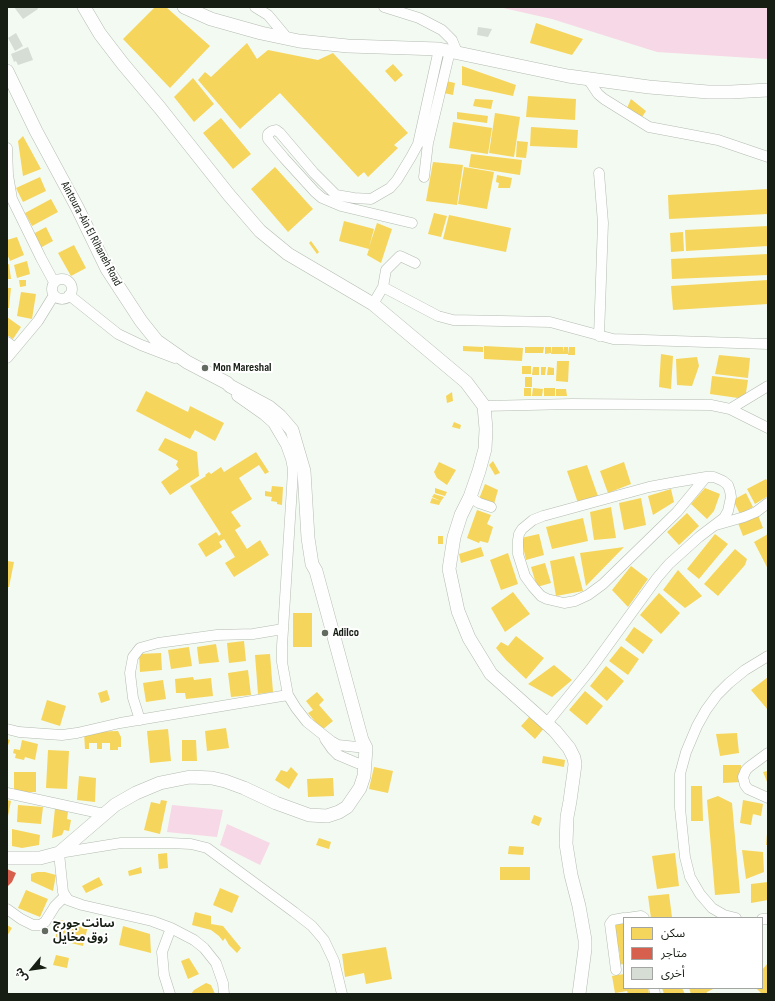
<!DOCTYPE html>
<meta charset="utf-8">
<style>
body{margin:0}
#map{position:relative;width:775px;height:1001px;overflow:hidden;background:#f3faf1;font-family:"Sofia Sans Condensed","Noto Sans Arabic",sans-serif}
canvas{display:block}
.frame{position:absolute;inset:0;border:8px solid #161e14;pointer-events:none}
.legend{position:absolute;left:623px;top:917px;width:140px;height:72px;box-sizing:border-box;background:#fff;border:1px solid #a2a5a1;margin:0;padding:5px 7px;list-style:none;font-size:12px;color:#161e14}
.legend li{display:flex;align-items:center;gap:8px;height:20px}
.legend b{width:20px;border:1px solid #a2a5a1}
.north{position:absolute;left:12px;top:949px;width:40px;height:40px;-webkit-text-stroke:3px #fff;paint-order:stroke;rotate:241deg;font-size:11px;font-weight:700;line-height:16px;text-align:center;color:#161e14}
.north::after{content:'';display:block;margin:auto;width:14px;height:18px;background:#161e14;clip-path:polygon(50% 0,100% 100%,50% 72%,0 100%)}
</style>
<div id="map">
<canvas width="775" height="1001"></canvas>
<div class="frame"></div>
<ul class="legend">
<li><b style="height:11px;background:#f6d55c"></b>سكن</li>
<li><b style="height:11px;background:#d6604d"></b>متاجر</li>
<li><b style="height:11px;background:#d6ddd4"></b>أخرى</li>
</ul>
<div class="north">ش</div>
</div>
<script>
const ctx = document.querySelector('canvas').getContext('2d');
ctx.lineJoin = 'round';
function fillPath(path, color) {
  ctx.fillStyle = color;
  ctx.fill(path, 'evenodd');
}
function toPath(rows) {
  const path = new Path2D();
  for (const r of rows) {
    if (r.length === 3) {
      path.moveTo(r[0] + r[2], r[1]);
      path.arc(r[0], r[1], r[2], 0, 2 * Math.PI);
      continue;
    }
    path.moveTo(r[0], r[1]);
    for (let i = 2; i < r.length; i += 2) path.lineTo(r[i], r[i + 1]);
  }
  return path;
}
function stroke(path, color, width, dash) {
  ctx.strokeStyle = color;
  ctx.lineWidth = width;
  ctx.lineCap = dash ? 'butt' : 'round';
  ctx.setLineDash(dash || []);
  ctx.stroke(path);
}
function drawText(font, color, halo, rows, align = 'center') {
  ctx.font = font + ' "Sofia Sans Condensed","Noto Sans Arabic",sans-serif';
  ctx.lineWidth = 4;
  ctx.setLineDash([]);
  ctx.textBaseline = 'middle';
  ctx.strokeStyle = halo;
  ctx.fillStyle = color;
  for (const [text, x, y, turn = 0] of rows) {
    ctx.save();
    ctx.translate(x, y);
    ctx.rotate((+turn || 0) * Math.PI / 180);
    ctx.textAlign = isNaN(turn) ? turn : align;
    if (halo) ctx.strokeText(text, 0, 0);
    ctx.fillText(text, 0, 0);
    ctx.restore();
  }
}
const green = toPath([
 [499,7,768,7,768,59,657,52,552,19],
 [172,805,223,810,217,837,167,832],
 [227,824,270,843,260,865,220,845]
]);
const homes = toPath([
 [155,7,166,7,210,46,170,88,123,39],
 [536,23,583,39,572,55,530,43],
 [247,43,257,59,268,50,318,60,333,53,408,133,394,145,398,148,368,177,364,172,358,177,280,93,240,129,198,80,205,72,211,77],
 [393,64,403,75,395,82,385,71],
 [462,66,516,85,513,96,462,85],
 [193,78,214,104,194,122,174,97],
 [446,81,455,83,453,95,444,93],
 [528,96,576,99,575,120,526,117],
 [475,99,493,100,491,109,473,106],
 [631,99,646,111,642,117,627,108],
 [457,112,488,116,487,123,457,119],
 [495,113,520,117,514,157,489,153],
 [221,118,251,154,233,169,203,133],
 [453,122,492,128,488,154,449,148],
 [531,127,578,130,577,148,530,146],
 [23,136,41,169,23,176,18,141],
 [517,141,528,142,526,158,516,157],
 [471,154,522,160,520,175,469,167],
 [433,162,463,165,457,205,426,201],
 [275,167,313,209,288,232,251,189],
 [464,167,494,172,487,209,458,204],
 [497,175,512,178,510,188,498,188,499,183,496,182],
 [40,177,46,191,23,202,16,188],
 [768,189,768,214,669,219,668,195],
 [51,199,58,212,32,226,25,213],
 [434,213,447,216,441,237,428,234],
 [449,215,511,228,506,252,443,239],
 [344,221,374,229,369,247,377,223,392,229,381,263,367,255,369,249,339,241],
 [768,226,768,246,686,251,685,230],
 [46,227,53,241,40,248,33,234],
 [683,232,684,251,671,252,670,233],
 [17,237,24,255,10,261,7,254,7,240],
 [311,241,319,252,317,254,309,243],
 [74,245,86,268,71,276,58,253],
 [768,254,768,275,672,279,671,259],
 [27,261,30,274,17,278,14,265],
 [9,264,11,279,7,279,7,265],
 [19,280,26,280,26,286,20,287],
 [768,280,768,304,673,310,671,286],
 [7,288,11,288,9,308,7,308],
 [21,292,36,294,32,319,17,316],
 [7,317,21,327,13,339,7,335],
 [463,346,483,347,483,352,463,351],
 [484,346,523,348,522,361,484,359],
 [525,347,544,347,543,353,525,353],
 [545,347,551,347,551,353,545,354],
 [552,347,563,347,563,352,564,347,568,347,568,354,551,354],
 [569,347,575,347,575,355,568,355],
 [661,354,673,356,671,389,659,387],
 [719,355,750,358,748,378,715,374],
 [697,357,699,366,692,386,677,385,676,359],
 [557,361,569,361,568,382,556,381],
 [522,366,531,366,531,374,522,374],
 [533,367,539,367,539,375,532,375],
 [541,367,546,367,545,375,541,375],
 [548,367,554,368,554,375,547,375],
 [712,376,748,380,745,399,710,394],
 [525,377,532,377,532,387,525,387],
 [524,388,531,388,531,396,524,396],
 [533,388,543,389,542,396,532,396],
 [544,388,555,388,555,396,544,396],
 [556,389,566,389,567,396,556,396],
 [146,391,188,412,190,406,224,423,215,441,195,430,190,439,136,411],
 [452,392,453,401,447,403,446,396],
 [454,422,461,425,460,429,452,427],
 [165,438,197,452,199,476,170,495,161,482,179,469,176,465,178,461,158,450],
 [256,452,269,472,265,474,259,465,239,478,252,499,231,512,241,526,235,530,247,549,260,540,269,555,234,577,225,563,235,557,224,539,219,542,222,547,206,557,198,544,216,532,219,536,221,534,190,486,206,476,205,475,209,472,211,474,221,467,224,472],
 [493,461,500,473,495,475,489,465],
 [439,462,456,470,447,485,437,478,434,472],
 [624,462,631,484,608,493,600,471],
 [587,465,598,496,578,503,567,471],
 [766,479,768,482,768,496,755,504,747,489],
 [485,484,498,490,494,504,479,499],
 [272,486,283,487,282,505,277,504,277,502,271,501,272,497,265,496,265,491,271,492],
 [435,488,447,492,445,496,435,493],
 [705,488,720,494,714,511,707,519,691,504],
 [671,489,674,502,653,515,648,496],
 [746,493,753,507,740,514,733,500],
 [434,494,444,497,441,501,432,497],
 [432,498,441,501,439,505,430,503],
 [641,498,646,525,624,530,619,503],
 [611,507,616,538,594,540,590,512],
 [477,510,491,515,487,524,493,527,488,543,480,541,479,543,467,538],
 [687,513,699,526,679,545,667,532],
 [758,515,763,528,743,536,738,523],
 [583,518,588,541,552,549,546,527],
 [539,534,544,555,526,560,521,538],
 [715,534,728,544,699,579,687,569],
 [768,534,768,569,754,542],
 [438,536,443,536,443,544,438,544],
 [481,547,484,556,461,563,459,554],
 [624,547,586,586,580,553],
 [735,549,747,559,745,565,718,596,704,584],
 [508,553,518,584,501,590,490,560],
 [574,556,583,591,556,596,550,561],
 [7,561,14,562,9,587,7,587],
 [545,563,551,583,537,587,531,567],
 [631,566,648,579,628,607,612,590],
 [678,570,702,596,685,608,663,590],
 [513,592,530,614,505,632,491,608],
 [659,593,680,613,661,634,640,615],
 [293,613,312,613,312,647,293,647],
 [634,627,653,640,643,654,625,640],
 [516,636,544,658,526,679,506,660,496,648,501,642,508,646],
 [244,641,246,661,229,663,227,643],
 [216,644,219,662,199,664,197,647],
 [621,646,639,659,628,675,609,661],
 [189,647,192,666,171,669,168,650],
 [161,653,162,670,140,672,139,654],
 [270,654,273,692,258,694,255,655],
 [554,665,572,680,552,697,528,684],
 [606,666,624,681,607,701,590,686],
 [248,670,251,695,231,697,228,673],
 [193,677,194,680,211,678,213,696,186,699,185,693,176,693,175,679],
 [768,677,768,710,751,690],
 [163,680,166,699,146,702,143,683],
 [107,690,110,700,101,703,98,693],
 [585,691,603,706,587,725,569,710],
 [317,692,324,700,319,705,333,721,322,730,308,713,313,710,306,701],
 [47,700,66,706,60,726,41,720],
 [531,715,545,727,535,739,521,726],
 [226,728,229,748,207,751,205,731],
 [168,729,171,761,150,763,147,731],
 [118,731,121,737,121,747,118,747,118,750,110,750,110,743,102,743,102,749,97,749,97,743,89,743,89,749,85,749,84,732],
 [737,733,739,753,720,756,716,734],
 [7,739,10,740,7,748],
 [22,740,38,744,35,760,25,757,24,760,15,758,16,754,13,753,14,749,20,750],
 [182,740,196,740,197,761,182,761],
 [48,750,69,751,67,789,46,788],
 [543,756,565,760,564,767,542,763],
 [723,765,741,765,741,782,723,783],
 [291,767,298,774,289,789,275,780,281,770,287,772],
 [374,767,393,771,388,793,369,789],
 [768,771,768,784,763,772],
 [14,772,36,772,36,792,14,792],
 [79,776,96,778,95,802,77,800],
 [333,778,334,796,308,797,307,779],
 [691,786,702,786,703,821,691,821],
 [718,796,732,803,740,893,715,895,707,800],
 [7,800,11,801,8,816,7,816],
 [161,800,167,801,160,834,144,830,151,802,160,804],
 [743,800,763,804,761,816,753,814,751,825,740,823],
 [18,805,43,807,41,824,17,822],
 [55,808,68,812,67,819,71,820,69,831,64,830,62,835,52,838],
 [534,815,542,818,539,826,531,823],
 [12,829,40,835,39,845,22,848,12,846],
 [767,834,768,845,766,845],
 [319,838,331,842,329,849,316,845],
 [509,846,524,847,523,855,508,854],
 [742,850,763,852,764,872,746,879],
 [167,853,168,868,159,869,158,854],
 [675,853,679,886,657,889,652,856],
 [141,867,142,873,129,876,128,871],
 [500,867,530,867,530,880,500,880],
 [37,872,45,872,56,875,53,891,31,881,31,874],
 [99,877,103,885,86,893,82,886],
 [768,882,768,900,751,903,751,884],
 [220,888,239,896,232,913,213,905],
 [26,890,48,899,40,917,18,908],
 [669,894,672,917,651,918,648,896],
 [195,912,211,916,211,924,223,926,241,948,237,953,229,945,225,938,223,941,219,936,211,930,192,925],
 [60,920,88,926,83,946,55,939],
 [624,921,624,964,618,965,616,956,620,955,614,931,616,931,615,923],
 [7,925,12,928,7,936],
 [123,926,150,934,151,953,119,945],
 [386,947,392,979,366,984,364,973,345,977,342,954],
 [56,955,69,958,67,968,53,965],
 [189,958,199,974,188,979,181,961],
 [768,963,768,994,762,994,756,988,762,988,762,970],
 [624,974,624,988,648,988,649,994,628,994,627,991,615,993,612,976],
 [206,983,211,985,215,994,191,994,194,990],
 [662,988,682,988,685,994,664,994],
 [689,988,715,988,707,992,706,994,691,994]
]);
const shops = toPath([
 [7,869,16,873,12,882,7,887]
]);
const building = toPath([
 [14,7,37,7,38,9,23,19],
 [478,27,492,29,488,37,477,35],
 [16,33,23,46,15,51,8,38],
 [28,47,33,60,18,65,16,61,14,62,11,54]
]);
const minor = toPath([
 [255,7,268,15,288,39],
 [384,7,419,18,442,30,452,40,457,52],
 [588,79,598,94,604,99,649,127,718,140,768,157],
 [7,148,8,175,12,199,41,258,54,282],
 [599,173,603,223,599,336],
 [424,177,428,143,450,51],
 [412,223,341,206,322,198,315,192,284,158,268,139,268,134,272,131,276,130,280,133,314,173,336,195,354,198,371,199,390,188,397,180,411,157,418,144,439,49],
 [62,289,10],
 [383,287,438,316,453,320,550,322,613,339,768,344],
 [69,295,118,334,141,345,175,358],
 [373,304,383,287,386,270,400,256,415,263],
 [7,342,15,348],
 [7,358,38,321,54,295],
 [237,396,264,415,273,423,286,445,291,459,293,469,292,487,282,646,282,662,288,695],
 [484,406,572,404,711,405,730,409,768,428],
 [730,409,768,386],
 [470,497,479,503,491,507],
 [716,525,744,517,756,512,768,503],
 [140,720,133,698,130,673,133,657,140,648,158,643,217,635,253,634,283,629],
 [547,723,590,670,657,578,669,564,699,537,724,518,728,511,731,497,730,491,728,485,723,481,714,477,706,477,676,482,649,487,543,516,533,520,522,529,519,534,518,540,518,554,525,576,533,587,541,596,547,599,564,603,575,601,588,595,603,584,677,512,706,477],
 [7,729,19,732,47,734,62,735,77,733,120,723,288,695,296,708,307,722,331,741,338,745,366,748],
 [325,739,332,749,338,755,357,763,365,764],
 [768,753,749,767,746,770,743,777,745,785,748,789,768,798],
 [7,793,104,814],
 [7,909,21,919,33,925,40,925,45,922,55,906,65,896],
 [627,918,641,916,644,918],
 [736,918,724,915,712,908,700,894,690,877,685,857,680,808,680,774,686,752,697,726,706,710,717,695,729,683,745,670,768,656],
 [762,919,768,919],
 [616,970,610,924,613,920,624,918],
 [654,988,655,994],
 [170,994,164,975,162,952,171,928],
 [224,994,223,983,216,963,204,948,194,940,171,928,152,921,82,905,68,900,63,892,59,853,121,843,170,843,191,844,207,848,294,912,312,926,324,940,334,961,342,994]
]);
const major = toPath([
 [84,7,100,34,123,64,160,108,229,195,260,231,288,254,373,304,466,382,484,406,486,429,485,449,479,471,470,497,461,515,454,537,449,569,458,611,469,638,491,674,555,731,569,748,574,758,575,764,574,772,570,801,567,817,566,844,571,875,579,906,585,940,585,949,579,994],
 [184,7,211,19,261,33,299,41,348,46,439,49,568,76,649,87,708,92,731,92,768,90],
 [7,71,36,131,77,207,107,269,141,321,157,341,187,362,227,383,230,386,269,407,280,416,292,430,304,471,308,538,312,564,316,571,362,740,366,748,364,776,360,788,347,807,339,812,327,816,309,815,276,803,244,788,225,781,212,778,190,777,160,783,136,793,115,805,59,853,40,858,7,858]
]);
const markers = [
 [205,368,4,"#636b61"],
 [325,633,4,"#636b61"],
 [45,931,4,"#636b61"]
];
const streetNames = [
 ["Aintoura-Ain El Rihaneh Road",91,234,62]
];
const poiNames = [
 ["Mon Mareshal",213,368],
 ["Adilco",333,633],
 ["سانت جورج",53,924],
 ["زوق مخايل",53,938]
];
fillPath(green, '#f6d8e6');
fillPath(homes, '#f6d55c');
fillPath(shops, '#d6604d');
fillPath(building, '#d6ddd4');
stroke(minor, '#b4bbb2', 11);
stroke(major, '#b4bbb2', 14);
stroke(minor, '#fdfefd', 10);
stroke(major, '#fdfefd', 13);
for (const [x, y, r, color] of markers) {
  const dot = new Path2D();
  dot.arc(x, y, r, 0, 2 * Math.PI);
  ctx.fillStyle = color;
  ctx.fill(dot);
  stroke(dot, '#fff', 1.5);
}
drawText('12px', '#161e14', '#fff', streetNames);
drawText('bold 12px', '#161e14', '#fff', poiNames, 'left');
</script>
